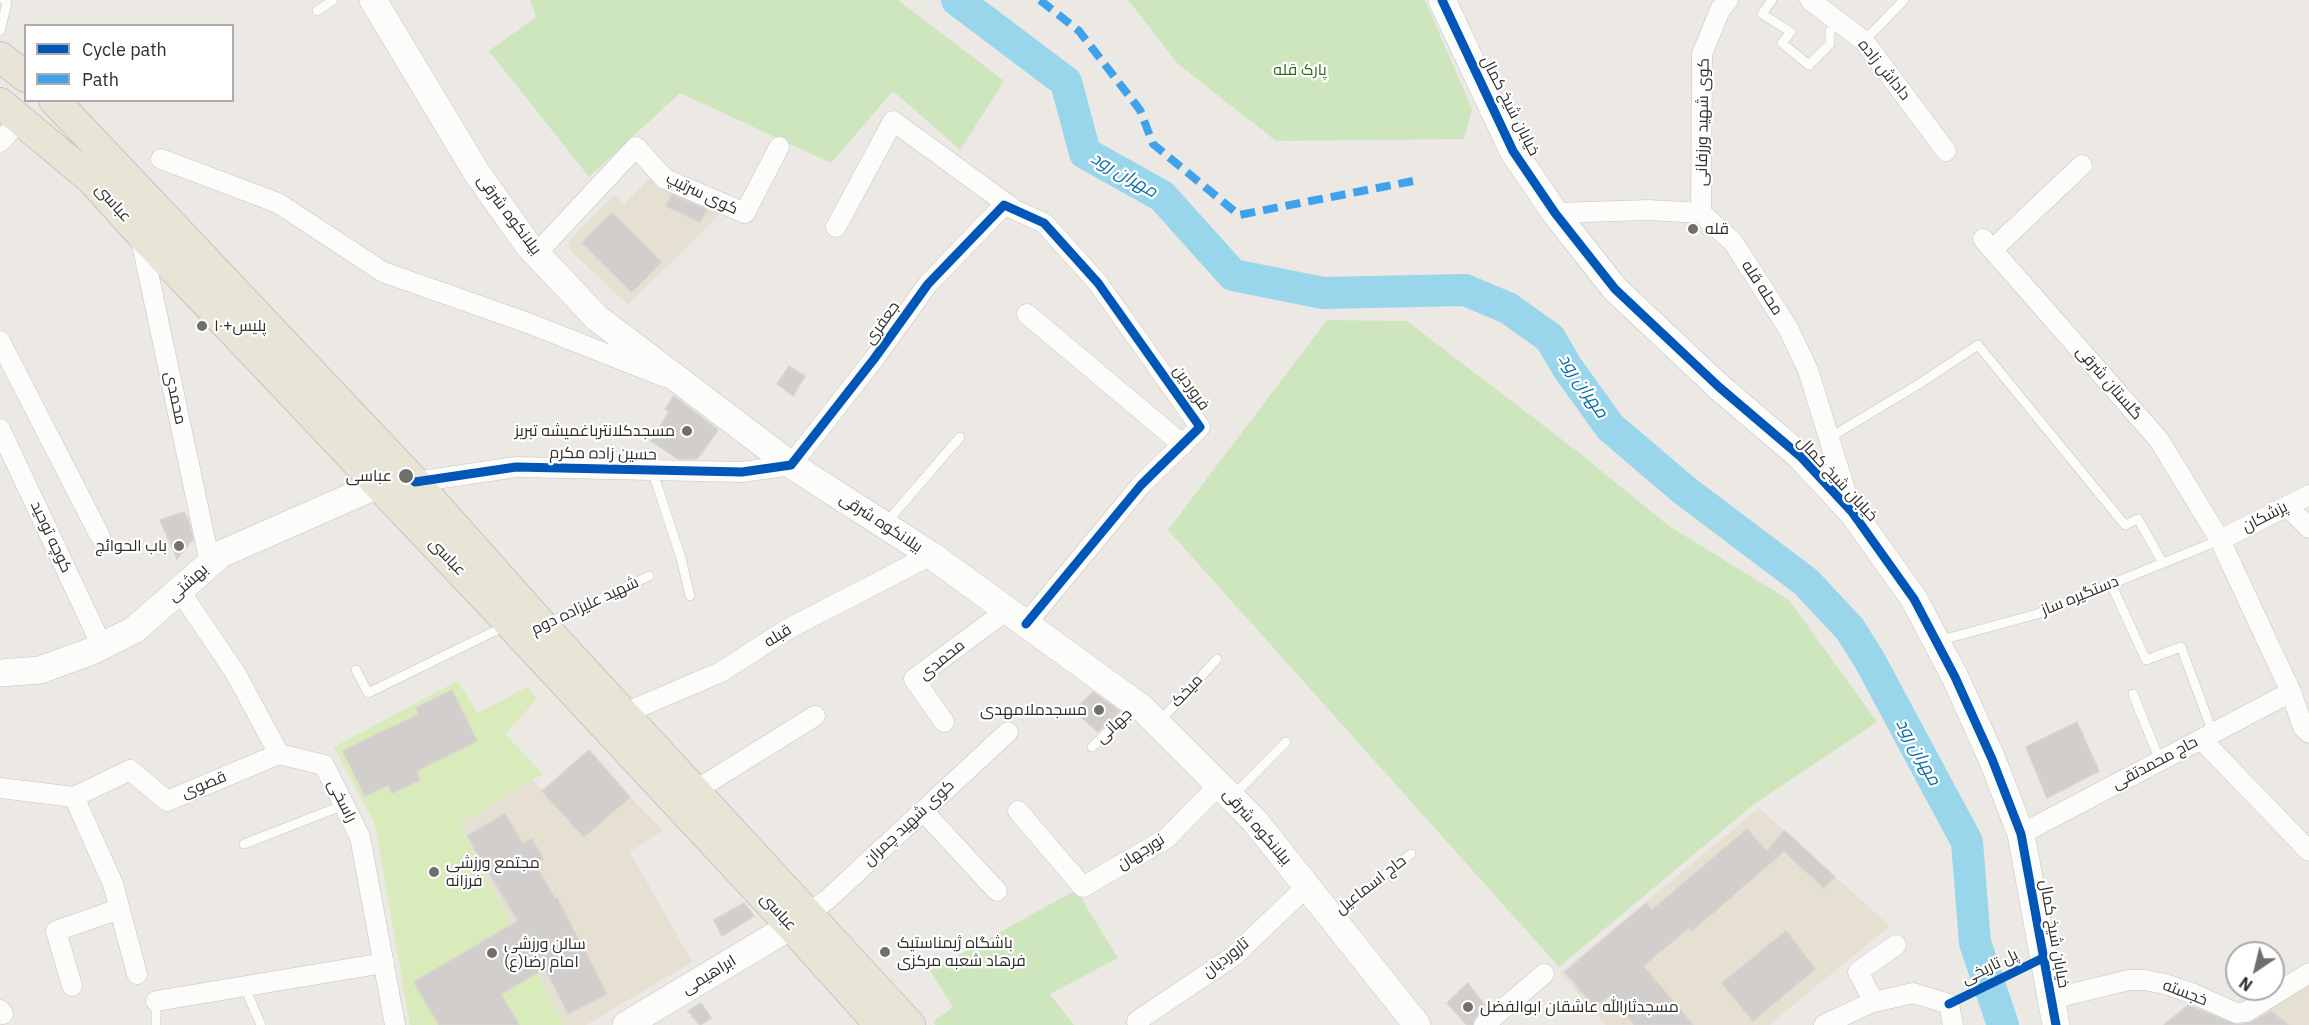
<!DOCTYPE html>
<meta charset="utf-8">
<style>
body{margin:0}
#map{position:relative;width:2309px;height:1025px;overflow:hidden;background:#ece8e4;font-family:"IBM Plex Sans",sans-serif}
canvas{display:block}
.legend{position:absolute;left:24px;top:24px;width:210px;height:78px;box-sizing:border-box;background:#fff;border:2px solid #ababab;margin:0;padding:8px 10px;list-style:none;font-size:18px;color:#2e2e2e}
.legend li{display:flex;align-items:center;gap:12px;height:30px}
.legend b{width:30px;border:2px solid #ababab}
.north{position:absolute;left:2225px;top:941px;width:60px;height:60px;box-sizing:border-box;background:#fff;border:2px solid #ababab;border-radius:50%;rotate:215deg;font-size:16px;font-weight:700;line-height:24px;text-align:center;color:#2e2e2e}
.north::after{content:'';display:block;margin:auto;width:21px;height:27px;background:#706f6e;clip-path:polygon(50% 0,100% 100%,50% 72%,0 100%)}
</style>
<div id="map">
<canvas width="2309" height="1025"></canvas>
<ul class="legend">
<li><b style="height:8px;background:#0057b8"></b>Cycle path</li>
<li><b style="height:8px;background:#3ea3eb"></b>Path</li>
</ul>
<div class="north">N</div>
</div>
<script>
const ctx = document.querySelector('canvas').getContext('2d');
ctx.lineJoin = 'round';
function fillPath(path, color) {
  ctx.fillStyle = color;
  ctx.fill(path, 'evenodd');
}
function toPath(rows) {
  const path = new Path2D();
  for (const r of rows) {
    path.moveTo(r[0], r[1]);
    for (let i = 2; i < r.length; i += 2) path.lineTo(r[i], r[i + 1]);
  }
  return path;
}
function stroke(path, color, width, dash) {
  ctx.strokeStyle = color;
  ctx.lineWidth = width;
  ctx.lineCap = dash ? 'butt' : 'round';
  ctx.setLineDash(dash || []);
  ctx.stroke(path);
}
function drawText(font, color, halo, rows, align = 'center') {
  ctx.font = font + ' "IBM Plex Sans",Cairo,sans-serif';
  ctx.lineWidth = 4.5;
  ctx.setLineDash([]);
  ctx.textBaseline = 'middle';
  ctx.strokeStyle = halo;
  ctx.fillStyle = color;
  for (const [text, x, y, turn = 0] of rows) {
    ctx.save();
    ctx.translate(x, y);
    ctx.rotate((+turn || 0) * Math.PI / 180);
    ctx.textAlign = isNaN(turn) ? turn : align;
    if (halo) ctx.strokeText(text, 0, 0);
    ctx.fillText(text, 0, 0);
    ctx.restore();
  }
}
const education = toPath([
 [649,179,721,213,628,305,570,250,568,241,614,195,624,204],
 [533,780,584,837,630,797,663,830,630,852,692,962,586,1025,564,1025,459,823],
 [1759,808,1890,926,1769,1025,1606,1025,1560,973],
 [2309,982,2309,1025,2288,1025,2269,1009]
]);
const green = toPath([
 [530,0,898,0,1004,81,960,150,893,91,831,163,680,93,589,177,489,51,536,17],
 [1128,0,1425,0,1472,109,1464,139,1276,141,1178,64],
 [1327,320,1407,321,1582,455,1669,526,1789,600,1877,722,1753,805,1559,967,1168,530],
 [1076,890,1118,958,1050,994,1074,1025,936,1025,933,1022,953,1007,930,971]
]);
const pitch = toPath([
 [457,681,478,713,527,687,537,699,505,734,543,774,459,824,564,1025,410,1025,375,824,334,747]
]);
const river = toPath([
 [957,0,1066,82,1085,153,1162,196,1233,275,1323,293,1465,290,1508,308,1550,338,1567,367,1610,427,1684,490,1806,582,1850,629,1870,661,1967,842,1975,943,2003,1025]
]);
const building = toPath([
 [672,195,707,210,700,222,666,206,672,195],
 [612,213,661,262,632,292,582,243,612,213],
 [789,366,805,376,793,396,777,384,789,366],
 [674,396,718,430,697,459,678,459,651,441,669,412,665,409,674,396],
 [184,512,188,519,193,539,177,559,160,520,184,512],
 [452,690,477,741,416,771,420,780,392,793,388,785,365,796,343,751,419,714,416,708,452,690],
 [1093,692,1120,711,1098,732,1074,711,1093,692],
 [2077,722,2099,771,2047,798,2026,747,2077,722],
 [589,750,630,797,584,837,542,791,589,750],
 [505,814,523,844,532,839,543,859,535,864,555,899,557,898,607,994,568,1014,545,968,501,994,519,1025,439,1025,414,982,518,921,467,836,505,814],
 [1747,829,1767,852,1784,830,1835,877,1824,888,1784,851,1692,931,1690,927,1643,966,1693,1025,1635,1025,1610,995,1595,1007,1565,972,1646,903,1652,910,1747,829],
 [744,903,754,916,722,936,714,920,744,903],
 [1786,931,1815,969,1753,1021,1722,983,1786,931],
 [1468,983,1486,1007,1476,1016,1472,1025,1467,1025,1447,1003,1468,983],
 [701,1003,711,1018,700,1025,688,1011,701,1003],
 [2188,1005,2237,1025,2252,1022,2271,1011,2288,1025,2164,1025,2188,1005]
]);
const lane = toPath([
 [1772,0,1762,14,1791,32,1782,43,1809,65,1830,44,1830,31,1837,21],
 [317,11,333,0],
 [0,31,7,3,4,0],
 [1864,41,1904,0],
 [1829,438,1919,384,1978,345,2125,525,2138,519,2163,563],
 [652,470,681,558,690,596],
 [886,523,960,437],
 [2111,584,2146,660,2181,647,2213,733],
 [548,623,649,576],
 [1938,641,2037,614,2220,540],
 [356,670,368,693,507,625],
 [2133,694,2160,761],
 [1159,722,1217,659],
 [1092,747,1135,706],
 [1233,796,1286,742],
 [244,844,344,805],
 [1333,915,1411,854],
 [244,986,261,1025],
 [156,1001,156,1025]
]);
const street = toPath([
 [1810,0,1864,41,1946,151],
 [0,142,20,120],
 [161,159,278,203,383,272,528,323,665,377],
 [1555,213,1648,210,1701,213,1733,242,1788,328,1808,370,1850,506],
 [1701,213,1702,54,1720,10,1728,0],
 [836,227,893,121,1011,207],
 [140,235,210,563],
 [1983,239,2159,440,2220,540,2291,692,2303,727,2309,733],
 [1992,250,2082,165],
 [536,254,636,147,665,179,745,213,779,147],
 [1027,314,1183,445],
 [0,341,100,536],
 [0,429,102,646],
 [415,482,516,467,742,472,791,465,874,359,928,284,1004,205,1044,223,1098,283,1200,427,1141,485,1026,624],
 [2287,506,2309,528],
 [2220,540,2309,495],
 [180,591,236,674,279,754,324,765,360,837,395,1025],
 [625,713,721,672,786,630,931,555],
 [944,722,914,679,1007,610],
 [2201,739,2309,851],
 [0,788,74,797,130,770,167,801,279,754],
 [696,790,815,716],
 [74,797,113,884,137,974],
 [923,811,997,891],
 [1018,811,1083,887,1167,838,1219,785],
 [2021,834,2291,692],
 [799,920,828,899,1008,732],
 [72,986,56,931,119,909],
 [2051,999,2129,980,2145,980,2165,984,2194,994,2236,1013,2246,1012,2309,973],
 [156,1001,384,963],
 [1874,1002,1858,972,1896,945],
 [0,1010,3,1014],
 [1137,1021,1234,956,1307,886],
 [1484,1025,1544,974],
 [1824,1025,1870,1003,1913,993,1949,1004,1953,1025]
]);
const secondary = toPath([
 [373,0,477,173,528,245,597,318,791,465,931,555,1143,709,1254,820,1417,1025],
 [1442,0,1513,151,1555,213,1615,289,1719,387,1800,456,1852,512,1914,599,1955,677,1992,759,2021,834,2056,1025],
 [0,673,40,670,92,651,134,630,221,554,378,485,397,484],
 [626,1025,791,926]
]);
const primary = toPath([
 [0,57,26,77],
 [54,100,415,482,543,626,910,1025],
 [0,103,91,179,139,232,510,624,791,926,880,1025]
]);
const quiet = toPath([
 [1040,0,1079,31,1140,110,1153,144,1239,215,1413,181]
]);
const cycleway = toPath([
 [1442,0,1513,151,1555,213,1615,289,1719,387,1800,456,1852,512,1914,599,1955,677,1992,759,2021,834,2056,1025],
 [415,482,516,467,742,472,791,465,874,359,928,284,1004,205,1044,223,1098,283,1200,427,1141,485,1026,624],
 [1949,1004,2043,958]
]);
const markers = [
 [1693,229,6,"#706f6e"],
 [202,326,6,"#706f6e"],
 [687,431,6,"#706f6e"],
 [406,476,8,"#706f6e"],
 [179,546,6,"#706f6e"],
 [1099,710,6,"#706f6e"],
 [434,872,6,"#706f6e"],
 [885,952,6,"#706f6e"],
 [492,953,6,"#706f6e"],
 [1468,1007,6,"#706f6e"]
];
const parkNames = [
 ["پارک قله",1300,70]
];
const streetNames = [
 ["داداش زاده",1884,70,51],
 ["خیابان شیخ کمال",1510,106,63],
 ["کوی شهید ورزفانی",1703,122,-89],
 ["کوی سرتیپ",702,194,25],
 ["عباسى",113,203,48],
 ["بیلانکوه شرقی",509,215,53],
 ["محله قله",1762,288,57],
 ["جعفری",882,323,-54],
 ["گلستان شرقی",2109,383,49],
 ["فروردین",1191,388,55],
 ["محمدی",175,398,78],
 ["حسین زاده مکرم",603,454,1],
 ["خیابان شیخ کمال",1837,479,47],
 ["پزشکان",2265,517,-27],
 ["بیلانکوه شرقی",881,523,33],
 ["کوچه توحید",51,537,65],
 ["عباسى",447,557,46],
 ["بهشتی",188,583,-42],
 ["دستگیره ساز",2080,596,-22],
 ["شهید علیزاده دوم",585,606,-25],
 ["قبله",778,636,-32],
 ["محمدی",942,660,-39],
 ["میخک",1187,691,-47],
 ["جهانی",1114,726,-43],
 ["حاج محمدتقی",2155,763,-28],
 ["قصوی",204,785,-22],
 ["راسخی",342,801,63],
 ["کوی شهید چمران",909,823,-43],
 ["بیلانکوه شرقی",1257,827,49],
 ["نورجهان",1141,852,-32],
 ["حاج اسماعیل",1371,885,-38],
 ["عباسى",778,912,47],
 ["خیابان شیخ کمال",2054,934,80],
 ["تاروردیان",1226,958,-38],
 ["پل تاریخی",1990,967,-26],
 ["ابراهیمی",709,975,-31],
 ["خجسته",2185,993,21]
];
const poiNames = [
 ["قله",1705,229],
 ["پلیس+۱۰",214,326],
 ["مسجدکلانترباغمیشه تبریز",675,431,"right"],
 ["عباسی",392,476,"right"],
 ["باب الحوائج",167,546,"right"],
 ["مسجدملامهدی",1087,710,"right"],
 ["مجتمع ورزشی",446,863],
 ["فرزانه",446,881],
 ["باشگاه ژیمناستیک",897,943],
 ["فرهاد شعبه مرکزی",897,961],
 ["سالن ورزشی",504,944],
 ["امام رضا(ع)",504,962],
 ["مسجدثارالله عاشقان ابوالفضل",1480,1007]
];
const waterNames = [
 ["مهران رود",1124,175,30],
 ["مهران رود",1583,386,56],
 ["مهران رود",1918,752,61]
];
fillPath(education, '#e6e0d3');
fillPath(green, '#cee6be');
fillPath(pitch, '#d9eabb');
stroke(river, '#99d6ec', 32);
fillPath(building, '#d1cecb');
stroke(building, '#d7d4d0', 1.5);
stroke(lane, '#c5c4c5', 10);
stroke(street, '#c5c4c5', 21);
stroke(secondary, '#c5c4c5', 28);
stroke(primary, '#c6c5c4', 32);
stroke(lane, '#fcfcfb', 9);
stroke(street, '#fcfcfb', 20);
stroke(secondary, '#fcfcfb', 27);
stroke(primary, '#e8e4d6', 30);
stroke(quiet, '#3ea3eb', 8, [15, 8]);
stroke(cycleway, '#0057b8', 9);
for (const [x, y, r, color] of markers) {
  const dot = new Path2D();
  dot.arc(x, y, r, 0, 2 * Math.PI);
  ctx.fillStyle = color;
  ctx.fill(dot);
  stroke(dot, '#fff', 2);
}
drawText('16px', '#2c6e1b', '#fff', parkNames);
drawText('16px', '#2e2e2e', '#fff', streetNames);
drawText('16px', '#2e2e2e', '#fff', poiNames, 'left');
drawText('italic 18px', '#0d6fa3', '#fff', waterNames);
</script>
